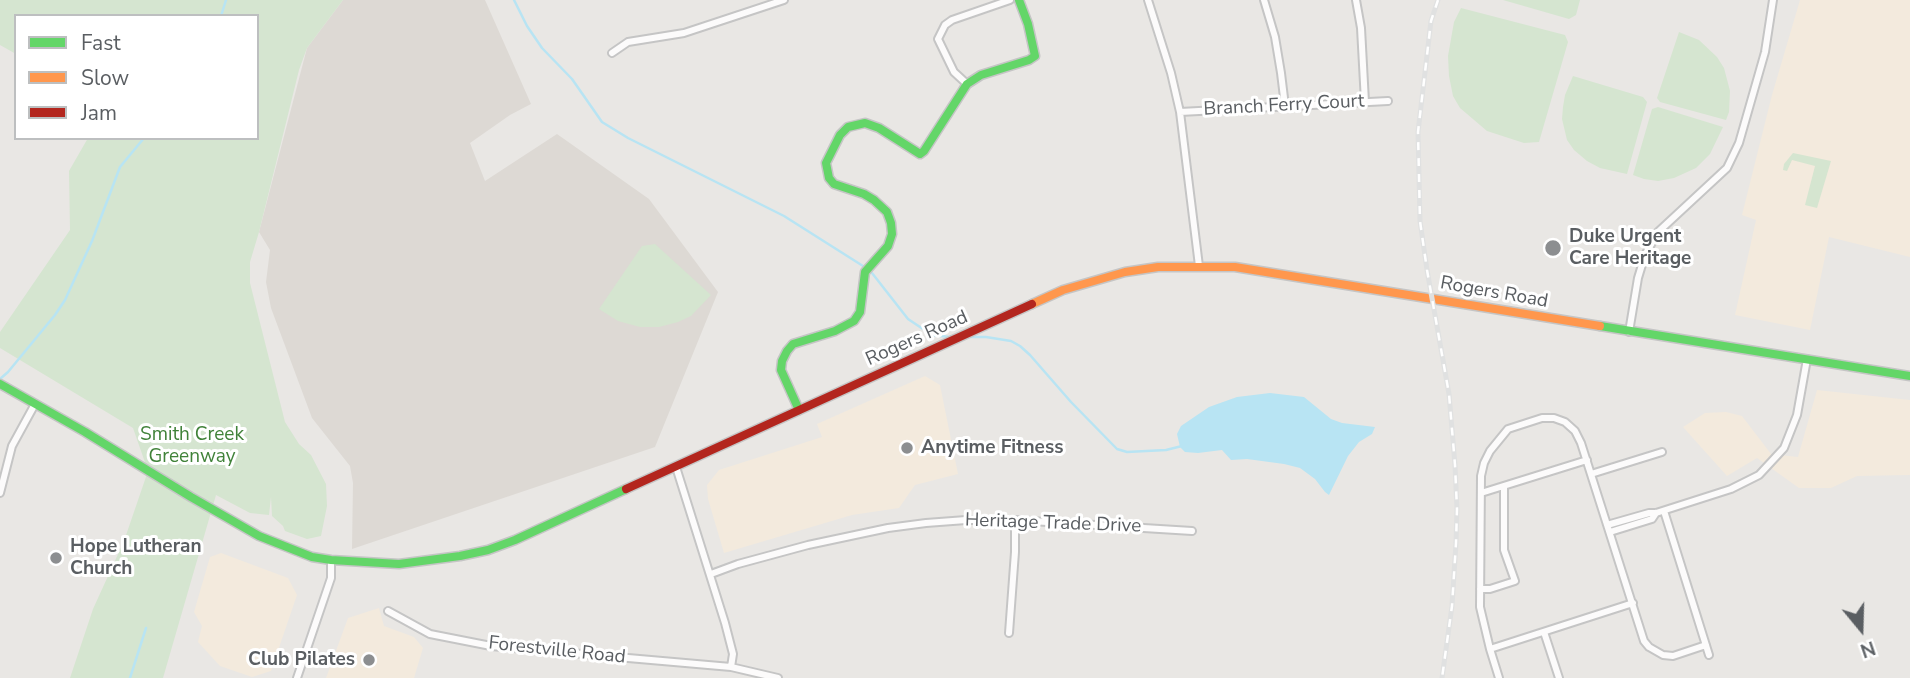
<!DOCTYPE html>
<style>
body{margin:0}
#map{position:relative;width:1910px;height:678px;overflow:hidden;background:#e9e7e4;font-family:"Nunito Sans",sans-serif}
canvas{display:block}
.legend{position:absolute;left:14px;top:14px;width:245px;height:126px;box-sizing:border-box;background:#fff;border:2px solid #bdbfc0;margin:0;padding:9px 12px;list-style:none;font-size:21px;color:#5a5e62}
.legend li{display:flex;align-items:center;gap:14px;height:35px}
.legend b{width:35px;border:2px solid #bdbfc0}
.north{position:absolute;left:1826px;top:594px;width:70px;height:70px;-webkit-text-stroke:5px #fff;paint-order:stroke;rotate:161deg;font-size:19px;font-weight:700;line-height:28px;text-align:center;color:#5a5e62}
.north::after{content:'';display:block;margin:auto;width:24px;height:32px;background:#5a5e62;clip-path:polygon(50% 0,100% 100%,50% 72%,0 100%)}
</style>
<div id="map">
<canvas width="1910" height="678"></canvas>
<ul class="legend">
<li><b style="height:9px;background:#63d668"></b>Fast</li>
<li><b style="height:9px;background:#ff974d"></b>Slow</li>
<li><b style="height:9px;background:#b3261e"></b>Jam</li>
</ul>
<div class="north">N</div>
</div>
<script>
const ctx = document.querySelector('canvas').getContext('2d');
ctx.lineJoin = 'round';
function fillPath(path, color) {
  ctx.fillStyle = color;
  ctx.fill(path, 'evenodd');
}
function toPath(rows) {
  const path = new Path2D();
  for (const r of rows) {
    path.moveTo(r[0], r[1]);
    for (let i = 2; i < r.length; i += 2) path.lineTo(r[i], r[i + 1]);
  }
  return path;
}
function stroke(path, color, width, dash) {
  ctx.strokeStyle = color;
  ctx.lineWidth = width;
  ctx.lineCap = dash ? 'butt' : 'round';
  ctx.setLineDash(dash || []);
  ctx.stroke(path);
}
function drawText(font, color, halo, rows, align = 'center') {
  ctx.font = font + ' "Nunito Sans",sans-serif';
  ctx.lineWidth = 6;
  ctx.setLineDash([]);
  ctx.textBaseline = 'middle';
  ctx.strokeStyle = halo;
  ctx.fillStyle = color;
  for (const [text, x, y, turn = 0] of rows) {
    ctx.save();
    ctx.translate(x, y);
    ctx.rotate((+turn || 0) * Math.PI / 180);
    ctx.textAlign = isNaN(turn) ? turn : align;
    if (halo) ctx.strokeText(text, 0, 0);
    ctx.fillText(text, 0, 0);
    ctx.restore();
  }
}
const commercial = toPath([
 [1800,0,1910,0,1910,257,1829,237,1810,330,1735,315,1756,220,1742,215,1772,95],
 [925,376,940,385,958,474,915,485,899,508,852,515,724,553,708,499,707,485,719,470,822,437,817,424],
 [1817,390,1910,400,1910,475,1857,476,1831,488,1799,488,1757,458,1727,476,1683,427,1705,413,1726,412,1742,416,1771,454,1798,457],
 [221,553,288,578,297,595,271,671,252,677,220,666,198,642,202,626,194,612,210,557],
 [379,608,384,626,414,637,423,648,414,678,326,678,348,618]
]);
const education = toPath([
 [343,0,485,0,531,104,510,115,470,143,485,181,557,134,649,199,718,292,655,447,352,549,353,483,350,466,312,418,271,308,266,282,270,250,259,232,307,48]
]);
const green = toPath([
 [0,0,343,0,307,48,299,70,259,232,250,262,250,283,285,422,299,444,311,455,326,484,327,506,321,536,307,539,285,531,283,526,272,516,271,497,269,515,250,513,216,495,163,678,70,678,93,609,124,541,148,471,133,428,0,348,0,332,70,230,69,171,88,138,257,138,257,16,16,16,16,54,0,45],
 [1503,0,1580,0,1576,15,1569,19],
 [1461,8,1565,35,1568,42,1539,142,1524,143,1487,131,1460,108,1453,96,1449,76,1448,56,1454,22],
 [1679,32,1699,40,1717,57,1724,68,1730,91,1729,112,1726,120,1660,102,1657,98],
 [1573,76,1643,97,1647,102,1627,174,1600,168,1587,161,1574,150,1567,140,1562,119,1563,107,1565,95],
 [1658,107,1723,127,1710,154,1696,168,1674,178,1658,181,1644,179,1633,175,1652,109],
 [1793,153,1831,161,1817,208,1805,205,1815,166,1792,160,1787,171,1783,170,1784,164],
 [655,244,711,295,691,316,678,322,659,327,640,327,618,321,599,309,642,246]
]);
const water = toPath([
 [1270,393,1304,397,1331,419,1342,423,1375,427,1372,434,1359,442,1348,456,1329,495,1325,492,1315,479,1300,468,1284,464,1247,459,1231,460,1222,450,1198,453,1185,452,1180,447,1177,434,1181,426,1209,407,1237,397]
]);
const stream = toPath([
 [514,0,527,26,542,48,572,79,602,122,628,138,784,216,863,266],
 [221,16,226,0],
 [872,273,908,319,932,335,950,337],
 [970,337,986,337,1011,341,1020,346,1030,355,1071,402,1117,449,1127,452,1166,450,1182,446],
 [0,379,8,372,55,315,65,300,92,241,120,167,144,138],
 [130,678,146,628]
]);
const street = toPath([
 [1148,0,1171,73,1180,112,1199,266],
 [1264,0,1275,37,1281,73,1285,106],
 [1356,0,1361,28,1365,102],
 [612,53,628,42,684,33,784,0],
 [967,84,954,72,938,39,945,25,952,20,1010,0],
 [1180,112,1388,101],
 [1629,332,1638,278,1645,255,1654,239,1658,232,1727,168,1739,143,1765,52,1773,0],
 [676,467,725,623,733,654,731,667],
 [1591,474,1662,452],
 [0,493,12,446,35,404],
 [1481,493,1587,460],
 [1664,511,1709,655],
 [1607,525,1649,513,1656,513,1731,489,1759,475,1784,448,1797,415,1807,359],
 [1610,532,1652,519,1656,513],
 [711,574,738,564,808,545,888,528,926,523,966,520,1015,520,1192,531],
 [1480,589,1490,589,1515,581,1504,550,1504,486],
 [388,611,430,634,491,646,731,667,778,678],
 [1544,632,1559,678],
 [1009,633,1015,552,1015,520],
 [1490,649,1633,603],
 [297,678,331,578,331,560],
 [1499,678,1490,649,1480,607,1481,476,1484,463,1490,451,1508,429,1542,418,1554,418,1565,422,1575,431,1581,443,1644,641,1649,647,1663,655,1673,656,1706,645]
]);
const fast = toPath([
 [1600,326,1910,376],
 [0,384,85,432,191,497,259,536,312,557,331,560,399,564,460,556,488,550,515,540,626,489],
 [799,410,781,370,782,361,787,351,793,344,835,331,854,321,860,312,865,272,888,246,892,234,891,223,887,212,874,200,864,194,834,184,829,178,826,163,840,135,848,127,865,123,879,128,920,154,924,151,967,84,981,75,1029,60,1035,56,1028,24,1019,0]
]);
const slow = toPath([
 [1032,304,1063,290,1125,272,1158,267,1235,267,1600,326]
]);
const jam = toPath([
 [626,489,1032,304]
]);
const rail = toPath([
 [1438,0,1431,21,1418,132,1420,221,1427,270,1449,394,1455,465,1457,509,1456,543,1452,606,1442,678]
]);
const markers = [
 [1553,248,9,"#8c8e90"],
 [907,448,7,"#8c8e90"],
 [56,558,7,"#8c8e90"],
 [369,660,7,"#8c8e90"]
];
const streetNames = [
 ["Branch Ferry Court",1284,106,-3],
 ["Rogers Road",1494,293,10],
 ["Rogers Road",917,339,-24],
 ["Heritage Trade Drive",1053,524,2],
 ["Forestville Road",557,651,6]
];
const poiNames = [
 ["Duke Urgent",1569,237],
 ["Care Heritage",1569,259],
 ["Anytime Fitness",921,448],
 ["Hope Lutheran",70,547],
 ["Church",70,569],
 ["Club Pilates",355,660,"right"]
];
const parkNames = [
 ["Smith Creek",192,435],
 ["Greenway",192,457]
];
fillPath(commercial, '#f3eadd');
fillPath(education, '#ddd9d4');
fillPath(green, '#d5e5d0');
fillPath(water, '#b8e4f3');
stroke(stream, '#b8e4f3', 2.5);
stroke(street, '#c5c5c5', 10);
stroke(fast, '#c5c5c5', 11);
stroke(slow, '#c5c5c5', 11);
stroke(jam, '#c5c5c5', 11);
stroke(street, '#fcfbfb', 6);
stroke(fast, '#63d668', 8);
stroke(slow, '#ff974d', 8);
stroke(jam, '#b3261e', 8);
stroke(rail, '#e0e1e1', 5);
stroke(rail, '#fff', 2.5, [8]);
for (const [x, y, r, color] of markers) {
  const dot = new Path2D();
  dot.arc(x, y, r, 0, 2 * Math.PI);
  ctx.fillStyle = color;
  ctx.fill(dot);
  stroke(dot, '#fff', 2.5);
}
drawText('19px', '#5a5e62', '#fff', streetNames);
drawText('bold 19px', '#5a5e62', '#fff', poiNames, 'left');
drawText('19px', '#408239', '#fff', parkNames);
</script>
